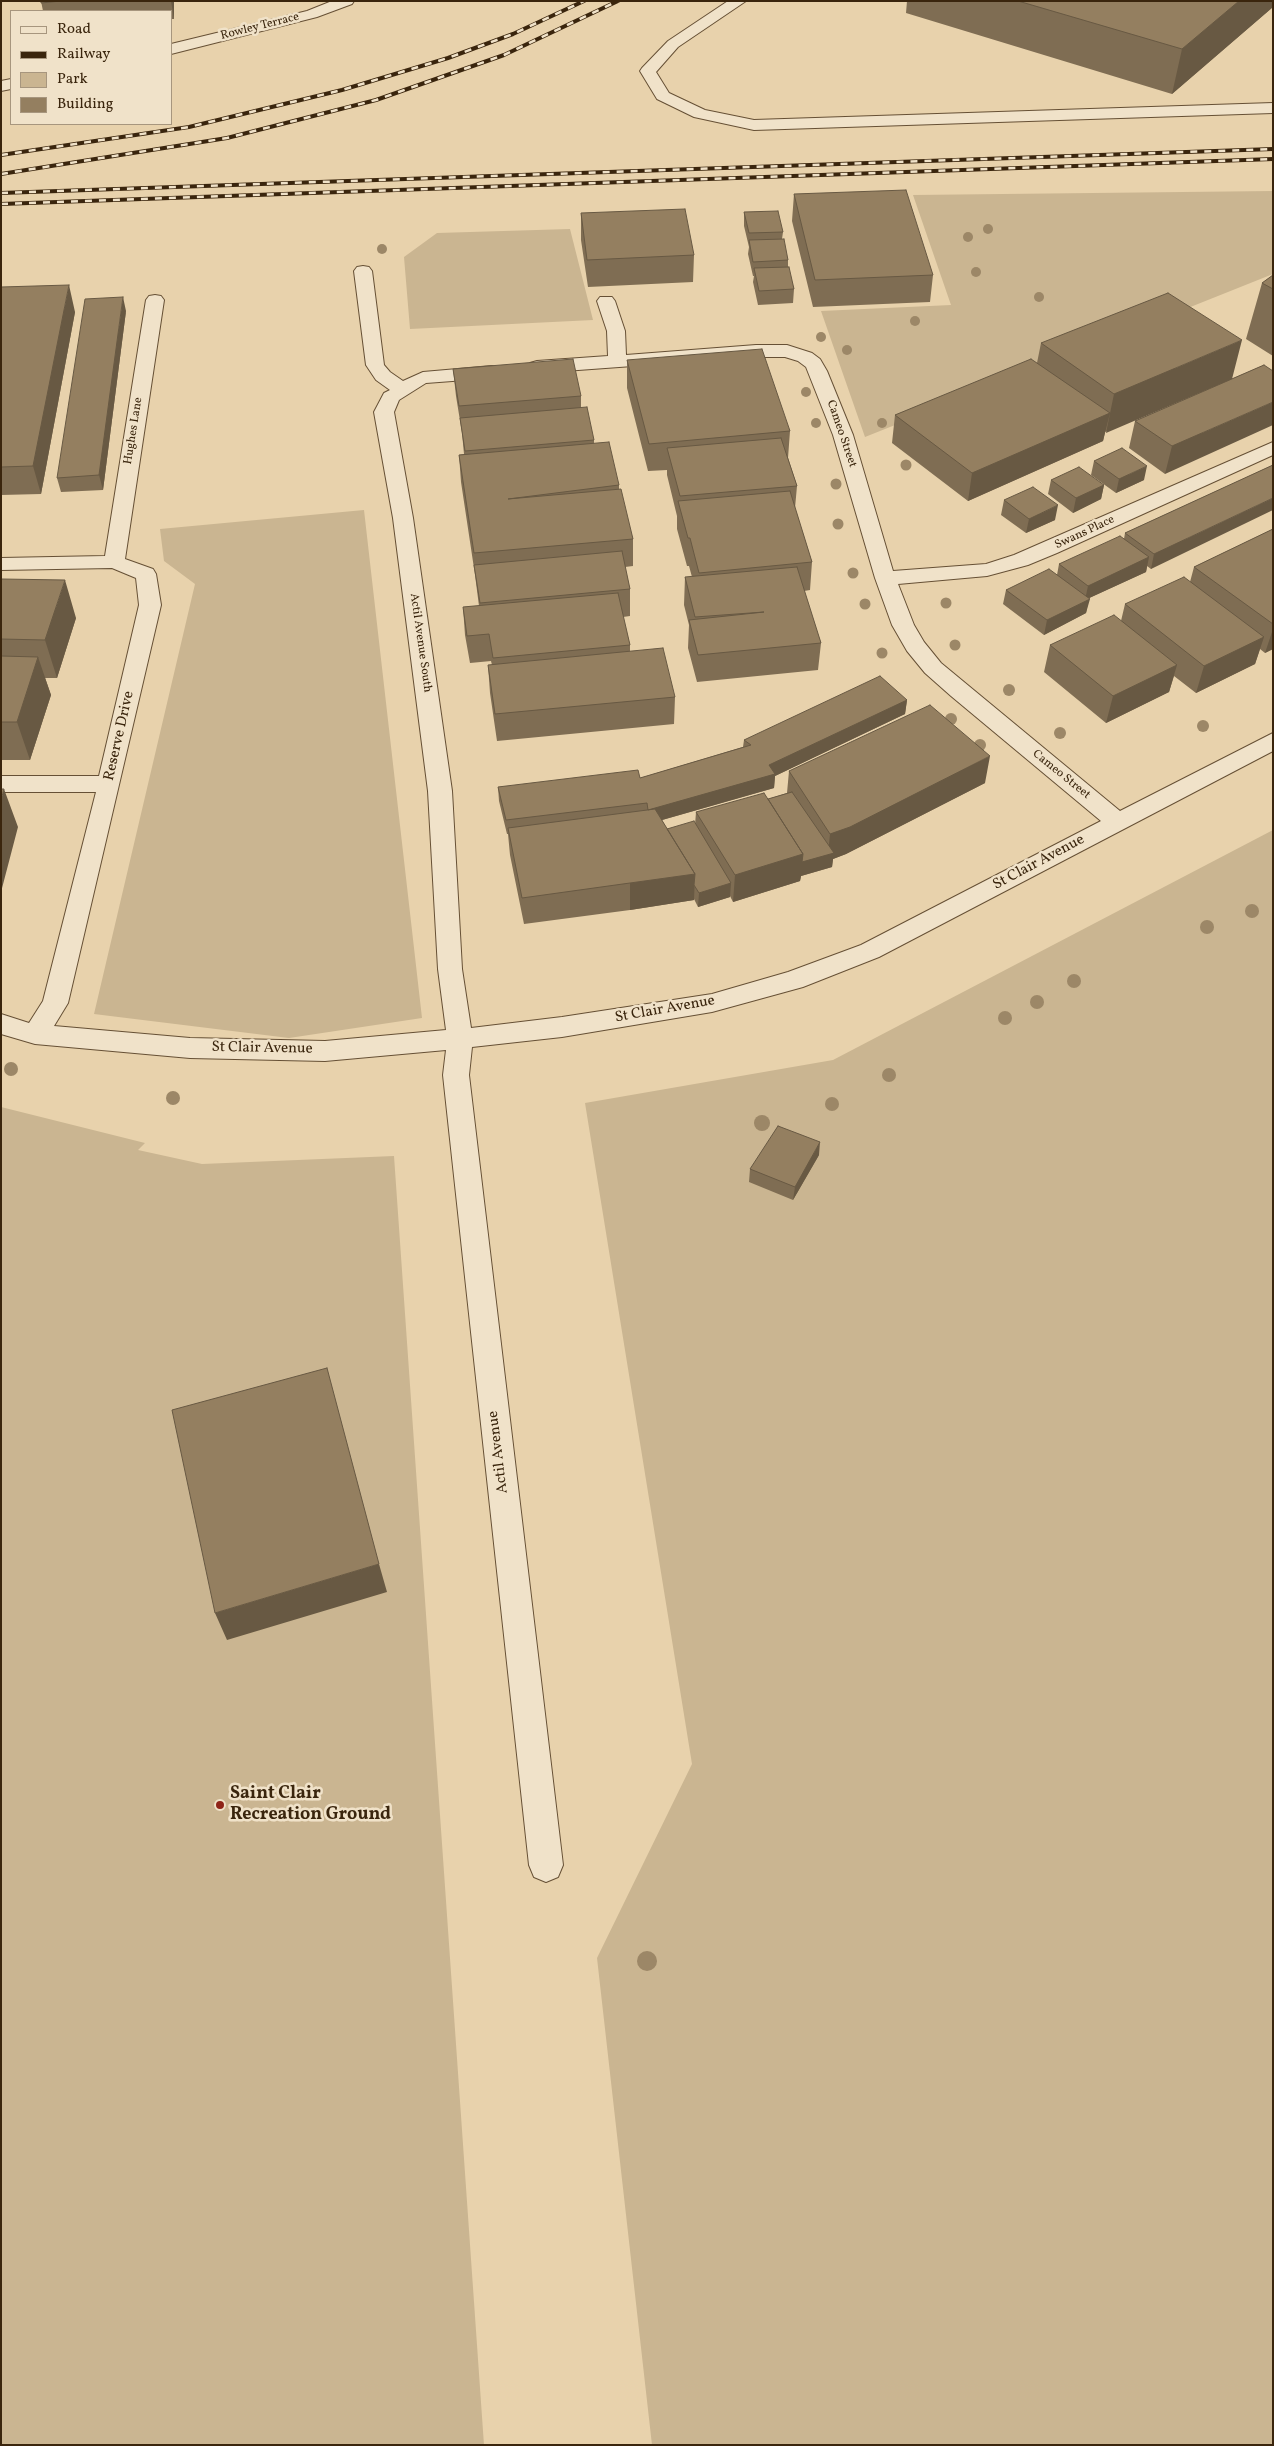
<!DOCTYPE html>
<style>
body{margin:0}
#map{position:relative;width:1274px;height:2446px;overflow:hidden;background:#e8d2ac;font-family:Vollkorn,serif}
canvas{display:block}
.frame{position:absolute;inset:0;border:2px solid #3a250d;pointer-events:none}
.legend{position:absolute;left:10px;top:10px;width:162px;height:115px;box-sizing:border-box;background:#f0e2c9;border:1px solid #a7967e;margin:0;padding:6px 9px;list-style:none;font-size:15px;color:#3a250d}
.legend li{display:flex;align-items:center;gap:10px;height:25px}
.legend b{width:25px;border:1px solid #a7967e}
</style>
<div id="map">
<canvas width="1274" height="2446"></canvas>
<div class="frame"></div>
<ul class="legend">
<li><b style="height:6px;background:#f0e2c9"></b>Road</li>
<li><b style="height:6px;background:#3a250d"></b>Railway</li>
<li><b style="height:14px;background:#cab591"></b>Park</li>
<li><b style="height:14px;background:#947f60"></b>Building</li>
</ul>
</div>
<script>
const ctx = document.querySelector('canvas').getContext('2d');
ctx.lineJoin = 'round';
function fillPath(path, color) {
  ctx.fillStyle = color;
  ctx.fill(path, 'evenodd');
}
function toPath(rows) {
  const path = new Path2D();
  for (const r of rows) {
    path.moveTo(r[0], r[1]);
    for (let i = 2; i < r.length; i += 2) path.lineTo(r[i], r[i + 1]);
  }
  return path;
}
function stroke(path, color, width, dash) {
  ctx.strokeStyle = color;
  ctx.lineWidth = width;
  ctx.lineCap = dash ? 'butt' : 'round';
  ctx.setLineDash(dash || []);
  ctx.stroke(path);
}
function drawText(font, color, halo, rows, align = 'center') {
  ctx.font = font + ' Vollkorn,serif';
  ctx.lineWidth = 5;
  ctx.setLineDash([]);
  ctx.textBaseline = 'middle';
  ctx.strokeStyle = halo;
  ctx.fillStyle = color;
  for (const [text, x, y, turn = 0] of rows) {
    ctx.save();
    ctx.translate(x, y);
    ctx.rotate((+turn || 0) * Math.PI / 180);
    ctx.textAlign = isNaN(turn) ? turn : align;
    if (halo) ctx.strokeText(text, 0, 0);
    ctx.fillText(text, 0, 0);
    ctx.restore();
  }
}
const green = toPath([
 [1273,191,1273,274,865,437,821,311,951,305,913,195],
 [570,229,593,320,410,329,404,257,437,233],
 [364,510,422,1018,289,1038,94,1014,195,584,164,561,160,529],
 [1273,830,1273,2445,652,2445,597,1958,692,1764,585,1103,833,1060],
 [1,1107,145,1143,138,1150,202,1164,394,1156,484,2445,1,2445]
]);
const minor = toPath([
 [332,1,354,1,352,4,317,17,171,54,171,44,307,11,332,1],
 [728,1,746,1,678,47,656,72,669,93,705,110,754,120,1273,103,1273,113,754,130,694,117,657,99,640,71,642,68,668,41,728,1],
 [11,79,11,89,1,91,1,81,11,79],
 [363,266,369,267,372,271,384,365,390,372,403,381,423,372,492,366,499,368,501,372,499,376,492,378,426,383,399,400,394,412,413,518,452,791,462,969,471,1028,562,1017,712,994,788,972,861,945,1101,821,951,696,925,673,907,651,892,625,875,578,833,435,806,367,798,361,785,357,756,357,537,373,530,371,528,367,530,363,537,361,608,356,607,331,597,301,600,297,612,297,615,301,625,331,626,355,756,345,787,345,812,353,820,359,827,371,853,435,893,571,986,564,1014,555,1273,442,1273,455,1057,553,1028,565,987,576,898,584,914,625,924,642,941,663,1120,811,1273,733,1273,751,879,957,803,987,712,1012,562,1037,472,1047,469,1075,563,1865,558,1877,546,1882,534,1877,529,1865,443,1075,446,1050,325,1061,190,1058,35,1044,1,1034,1,1014,29,1023,43,1001,96,792,1,792,1,776,99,776,139,605,136,578,112,568,1,570,1,558,105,556,146,300,149,296,155,295,161,296,164,300,125,559,153,569,156,574,161,605,68,1003,54,1026,190,1038,325,1041,446,1030,438,969,428,791,393,518,374,412,384,393,390,390,376,380,366,365,354,271,357,267,363,266]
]);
const rail = toPath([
 [1,155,189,127,342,90,448,58,513,34,584,1],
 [1,174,227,138,376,100,504,55,618,1],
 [1,193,1273,149],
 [1,204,1273,159]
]);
const trees = [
 [988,229,5],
 [968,237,5],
 [382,249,5],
 [976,272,5],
 [1039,297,5],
 [915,321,5],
 [821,337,5],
 [847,350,5],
 [806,392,5],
 [816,423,5],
 [882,423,5],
 [906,465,5.5],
 [836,484,5.5],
 [838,524,5.5],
 [853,573,5.5],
 [946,603,5.5],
 [865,604,5.5],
 [955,645,5.5],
 [882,653,5.5],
 [1009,690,6],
 [951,719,6],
 [1203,726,6],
 [1060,733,6],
 [980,745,6],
 [1252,911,7],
 [1207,927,7],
 [1074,981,7],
 [1037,1002,7],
 [1005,1018,7],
 [11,1069,7],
 [889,1075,7],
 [173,1098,7],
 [832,1104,7],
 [762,1123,8],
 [647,1961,10]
];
const wall = toPath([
 [41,1,174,1,174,19,171,19,171,11,43,11],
 [907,1,1273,1,1273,7,1172,94,906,13],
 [794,194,933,275,930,302,813,307,792,221],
 [744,212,783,232,782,239,788,260,788,267,794,289,793,303,758,305,753,282,754,276,753,276,748,254,749,247,744,226],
 [581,213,694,255,693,282,588,287,581,240],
 [1273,275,1273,356,1246,339,1262,283],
 [1,287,75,312,41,494,1,495],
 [126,311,103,490,61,492,57,478],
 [1041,343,1232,379,1105,432,1103,441,968,501,892,443,895,415,1037,363],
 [627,360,790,431,788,458,797,486,795,508,812,562,810,590,804,591,821,643,818,670,697,682,688,648,689,625,684,605,685,577,692,577,689,566,687,566,677,529,677,516,667,475,667,470,648,471,627,388],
 [1264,365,1165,474,1129,448,1135,421],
 [453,369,581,396,581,408,594,440,594,443,619,485,619,489,633,539,633,566,625,567,630,589,630,616,623,617,630,645,630,652,675,697,674,724,497,741,490,693,488,665,492,665,491,661,470,663,465,635,463,607,479,606,475,575,461,482,459,455,464,454,462,433,456,396],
 [1094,461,1144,480,1116,493,1091,475],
 [1273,465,1151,569,1147,566,1146,572,1089,598,1086,613,1044,635,1003,604,1006,590,1057,575,1059,564,1124,539,1125,533],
 [1051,480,1104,485,1101,499,1073,513,1048,494],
 [1004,500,1055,520,1026,533,1001,515],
 [1273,529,1273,649,1265,653,1260,649,1255,664,1196,693,1174,676,1169,692,1106,723,1044,672,1050,645,1121,621,1125,604,1190,582,1194,567],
 [1,579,76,618,57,678,45,678,51,695,30,760,1,760],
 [907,700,905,714,775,776,774,788,662,820,667,829,695,825,696,812,768,799,787,793,789,771,985,783,846,854,833,859,832,867,801,876,800,881,733,902,730,896,730,897,698,907,694,899,694,900,630,910,524,924,510,855,508,834,507,834,499,801,498,787,640,778,743,747,744,740],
 [819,1155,793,1200,749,1182,750,1169]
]);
const shadedWall = toPath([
 [171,1,174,1,174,19],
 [1239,1,1273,1,1273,7,1172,94,1182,49],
 [69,285,75,312,41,494,33,466],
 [123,297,126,311,103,490,99,475],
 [1242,340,1232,379,1106,433,1114,394],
 [1273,402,1273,425,1165,474,1172,446],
 [1110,413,1103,441,968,501,972,473],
 [1147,466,1144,480,1116,493,1119,479],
 [1104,485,1101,499,1073,513,1076,498],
 [1273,498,1273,510,1151,569,1154,554],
 [1058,505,1055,520,1026,533,1029,519],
 [1149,557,1146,572,1085,600,1088,586],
 [65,580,76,618,57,678,45,640],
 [1090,599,1086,613,1044,635,1047,620],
 [1273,629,1273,649,1265,653],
 [1264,637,1255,664,1196,693,1204,666],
 [38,657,51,695,30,760,17,722],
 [1177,665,1169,692,1106,723,1113,696],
 [907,700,905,714,775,776,774,788,648,824,648,810,769,765],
 [990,756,985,783,846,854,833,859,832,867,801,876,800,881,733,902,735,875,803,854,828,855,830,834],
 [4,789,18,827,1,892,1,800],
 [695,874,694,900,630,910,630,883],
 [731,883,730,897,698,907,699,893],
 [820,1142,819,1155,793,1200,795,1187],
 [379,1564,387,1592,227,1640,215,1613]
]);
const building = toPath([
 [41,1,61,1,41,3,41,1],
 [1018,1,1239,1,1182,49,1018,1],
 [906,190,933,275,815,280,794,194,906,190],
 [685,209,694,255,587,260,581,213,685,209],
 [778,211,783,232,749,233,744,212,778,211],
 [784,239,788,260,753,262,749,240,784,239],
 [789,267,794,289,759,291,754,268,789,267],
 [1273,275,1273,289,1262,283,1273,275],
 [69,285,33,466,1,467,1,287,69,285],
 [1168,293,1242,340,1114,394,1041,343,1168,293],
 [123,297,99,475,57,478,85,299,123,297],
 [762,349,790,431,649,444,627,360,762,349],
 [573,359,581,396,459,406,453,369,573,359],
 [1031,359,1110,413,972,473,895,415,1031,359],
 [1264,365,1273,371,1273,402,1172,446,1135,421,1264,365],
 [587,407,594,440,465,451,460,418,587,407],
 [781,438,797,486,680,496,667,448,781,438],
 [609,442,619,485,508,499,621,489,633,539,474,553,459,455,609,442],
 [1122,448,1147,466,1119,479,1094,461,1122,448],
 [1273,465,1273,498,1154,554,1125,533,1273,465],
 [1079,467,1104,485,1076,498,1051,480,1079,467],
 [1033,487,1058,505,1029,519,1004,500,1033,487],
 [790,491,812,562,699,573,690,538,688,538,678,501,790,491],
 [1273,529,1273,624,1194,567,1273,529],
 [1120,536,1149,557,1088,586,1059,564,1120,536],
 [622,551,630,589,480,603,474,565,622,551],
 [797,567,821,643,698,655,689,620,764,612,695,617,685,577,797,567],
 [1049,569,1090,599,1047,620,1006,590,1049,569],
 [1184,577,1264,637,1204,666,1125,604,1184,577],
 [1,579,65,580,45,640,1,639,1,579],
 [618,593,630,645,493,658,489,634,467,636,463,607,618,593],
 [1114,615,1177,665,1113,696,1050,645,1114,615],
 [663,648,675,697,495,714,488,665,663,648],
 [1,656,38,657,17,722,1,722,1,656],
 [880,676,907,700,769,765,775,774,648,810,647,803,506,820,498,787,638,770,640,778,751,745,744,740,880,676],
 [930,705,990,756,850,827,830,834,789,771,930,705],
 [1,789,4,789,1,800,1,789],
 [792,792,834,853,802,862,803,854,768,799,792,792],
 [764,793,803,854,735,875,696,812,764,793],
 [655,809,695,874,630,883,522,898,508,828,655,809],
 [694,821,731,883,699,893,694,885,695,874,667,829,694,821],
 [778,1126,820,1142,795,1187,750,1169,778,1126],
 [327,1368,379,1564,215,1613,172,1410,327,1368]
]);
const markers = [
 [220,1805,5,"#8f2418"]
];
const farStreetnames = [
 ["Rowley Terrace",260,27,-14],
 ["Hughes Lane",134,431,-81],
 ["Cameo Street",841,434,71],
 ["Swans Place",1085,533,-25],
 ["Actil Avenue South",420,643,82],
 ["Cameo Street",1061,775,39]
];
const streetNames = [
 ["Reserve Drive",120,736,-77],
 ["St Clair Avenue",1039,863,-28],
 ["St Clair Avenue",665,1010,-10],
 ["St Clair Avenue",262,1049,1],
 ["Actil Avenue",499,1452,-97]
];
const nearPoinames = [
 ["Saint Clair",230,1795],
 ["Recreation Ground",230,1816]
];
fillPath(green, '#cab591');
stroke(minor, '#665035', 2);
fillPath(minor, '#f0e2c9');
stroke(rail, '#3a250d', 4);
stroke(rail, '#f0e2c9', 2.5, [7]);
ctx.fillStyle = '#9c8767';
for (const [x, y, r] of trees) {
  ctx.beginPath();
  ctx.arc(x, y, r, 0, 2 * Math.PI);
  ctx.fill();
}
fillPath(wall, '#7f6d53');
fillPath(shadedWall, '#685943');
fillPath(building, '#947f60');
stroke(building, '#685943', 1);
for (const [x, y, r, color] of markers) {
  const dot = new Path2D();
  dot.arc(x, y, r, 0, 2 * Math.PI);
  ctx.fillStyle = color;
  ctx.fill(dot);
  stroke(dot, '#f0e2c9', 2);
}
drawText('12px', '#3a250d', '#f0e2c9', farStreetnames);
drawText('15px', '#3a250d', '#f0e2c9', streetNames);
drawText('bold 18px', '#3a250d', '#f0e2c9', nearPoinames, 'left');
</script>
